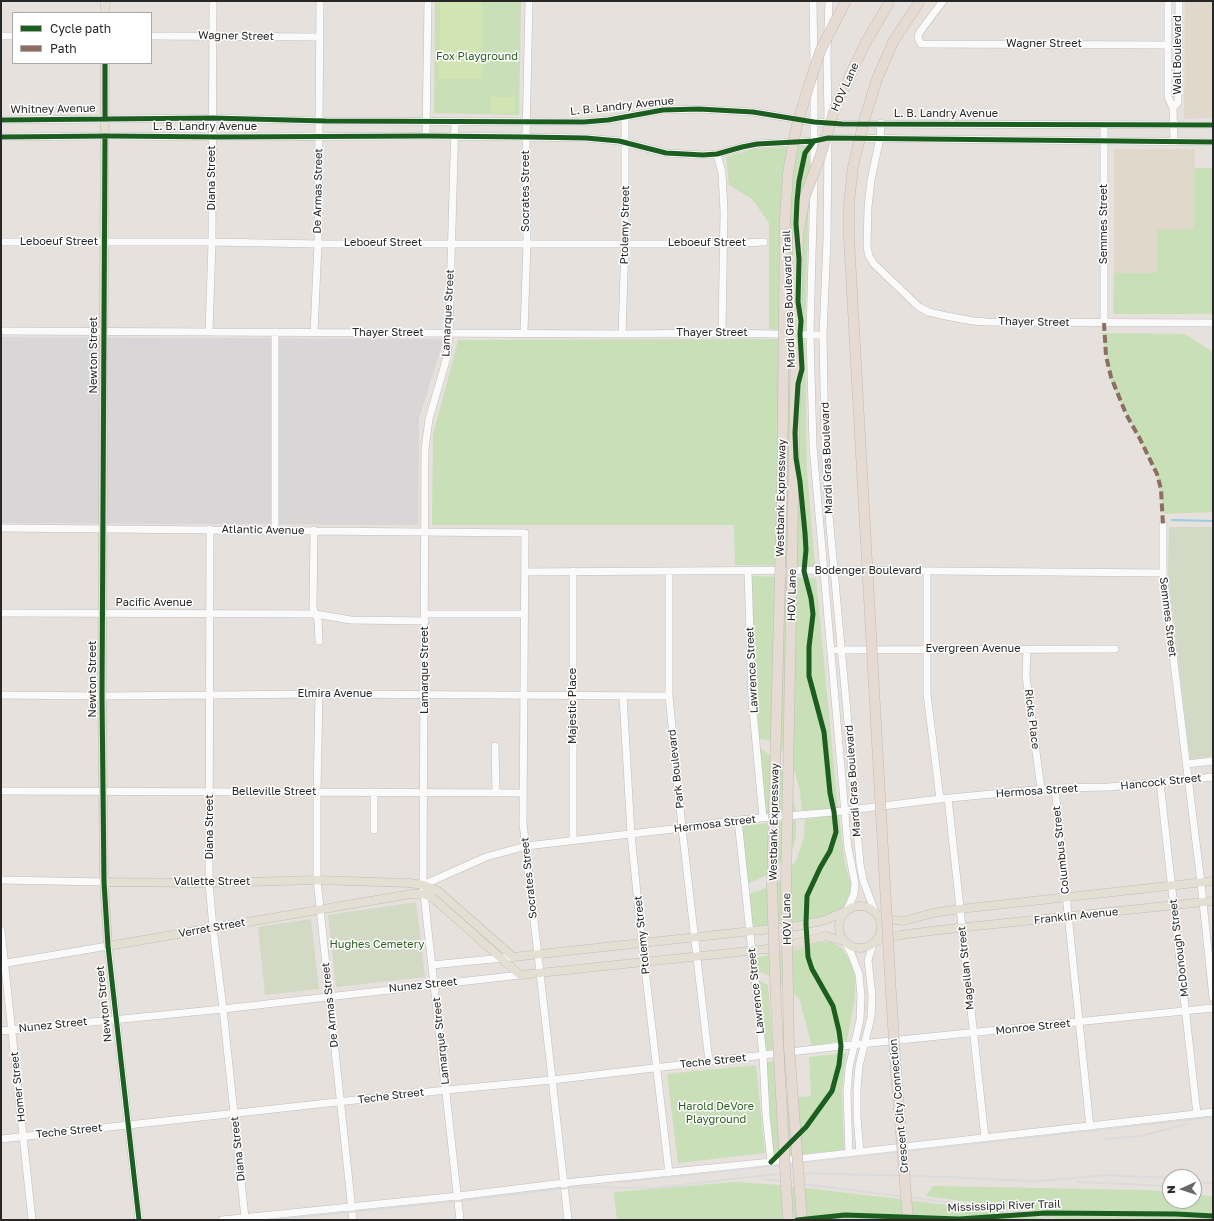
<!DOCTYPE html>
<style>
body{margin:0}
#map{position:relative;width:1214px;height:1221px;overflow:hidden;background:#e6e1dc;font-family:"Golos Text",sans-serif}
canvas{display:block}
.frame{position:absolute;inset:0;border:2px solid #272727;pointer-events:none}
.legend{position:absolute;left:12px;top:12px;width:140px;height:52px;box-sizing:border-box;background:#fff;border:1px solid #a9a9a9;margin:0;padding:5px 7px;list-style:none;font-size:12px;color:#272727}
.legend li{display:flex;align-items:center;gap:8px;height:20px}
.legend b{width:20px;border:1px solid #a9a9a9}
.north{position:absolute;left:1162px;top:1169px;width:40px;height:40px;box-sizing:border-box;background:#fff;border:1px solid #a9a9a9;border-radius:50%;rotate:267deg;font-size:11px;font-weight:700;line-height:16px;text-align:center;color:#272727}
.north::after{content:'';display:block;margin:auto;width:14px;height:18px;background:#6a6866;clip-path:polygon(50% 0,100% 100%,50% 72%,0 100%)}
</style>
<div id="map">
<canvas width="1214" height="1221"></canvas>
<div class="frame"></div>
<ul class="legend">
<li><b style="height:5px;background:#1b5e20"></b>Cycle path</li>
<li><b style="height:5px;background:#8d6e63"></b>Path</li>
</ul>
<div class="north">N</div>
</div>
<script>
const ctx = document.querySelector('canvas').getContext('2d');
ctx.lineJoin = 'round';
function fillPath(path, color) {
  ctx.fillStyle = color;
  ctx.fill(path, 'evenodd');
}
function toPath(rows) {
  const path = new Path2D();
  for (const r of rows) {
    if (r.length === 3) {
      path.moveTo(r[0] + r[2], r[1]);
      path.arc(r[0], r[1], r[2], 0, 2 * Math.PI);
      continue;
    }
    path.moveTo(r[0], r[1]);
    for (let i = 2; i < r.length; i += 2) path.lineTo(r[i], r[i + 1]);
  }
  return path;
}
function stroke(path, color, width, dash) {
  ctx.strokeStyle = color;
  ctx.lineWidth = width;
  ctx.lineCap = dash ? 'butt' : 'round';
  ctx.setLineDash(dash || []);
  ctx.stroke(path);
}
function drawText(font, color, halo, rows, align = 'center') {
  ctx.font = font + ' "Golos Text",sans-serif';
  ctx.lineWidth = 3;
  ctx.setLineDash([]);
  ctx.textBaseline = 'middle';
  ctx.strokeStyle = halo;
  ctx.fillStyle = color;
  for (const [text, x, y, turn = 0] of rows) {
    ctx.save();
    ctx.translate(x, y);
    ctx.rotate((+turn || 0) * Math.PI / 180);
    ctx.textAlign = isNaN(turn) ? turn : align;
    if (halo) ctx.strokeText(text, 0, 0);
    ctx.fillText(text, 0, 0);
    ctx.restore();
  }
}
const industrial = toPath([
 [1,337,444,339,419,418,418,525,1,523]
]);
const education = toPath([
 [1185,1,1213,1,1213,118,1184,119],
 [1114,149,1195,149,1194,229,1157,273,1114,273]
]);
const green = toPath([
 [435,1,521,1,519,115,434,113],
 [806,146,810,159,805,331,769,329,769,223,752,199,729,185,726,157,753,149],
 [1194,168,1213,168,1213,314,1113,314,1114,273,1157,273,1157,230,1194,229],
 [1102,333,1185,334,1213,352,1213,512,1165,514,1155,470,1112,385],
 [769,339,805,340,807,471,815,566,735,565,734,525,432,525,433,434,448,379,458,340],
 [751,576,816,578,838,809,802,812,800,791,793,766,781,750,768,740,759,739],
 [760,748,766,752,779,764,792,790,796,812,763,815],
 [839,815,845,864,851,884,850,899,841,910,824,917,802,922,752,928,749,894,761,890,779,881,796,861,804,837,805,819],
 [796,820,796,838,791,852,769,874,748,884,742,826],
 [816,942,831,942,842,948,850,961,855,977,855,998,847,1040,812,1046,799,998,770,976,757,971,755,958,799,949],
 [757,979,768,985,773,1049,765,1050],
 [846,1053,842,1092,844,1150,773,1157,766,1062,775,1061,778,1099,811,1096,809,1057],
 [756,1065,765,1153,678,1163,667,1074],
 [736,1182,780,1185,874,1196,1011,1213,1025,1213,1035,1217,1036,1211,926,1196,933,1186,1144,1190,1170,1192,1170,1201,1194,1201,1194,1194,1203,1195,1213,1197,1213,1220,1063,1220,1051,1217,1049,1220,617,1220,614,1192]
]);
const cemetery = toPath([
 [1169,527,1213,527,1213,756,1190,759,1168,574],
 [416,902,425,977,336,987,328,915],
 [311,919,319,989,265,995,258,927]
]);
const pitch = toPath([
 [440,1,482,1,482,79,439,79],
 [491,97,515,97,515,113,491,113]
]);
const stream = toPath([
 [1172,520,1213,521]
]);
const minor = toPath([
 [813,1,814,64],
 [943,1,919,33,918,38,921,44,1167,45],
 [1168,1,1168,97,1173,108,1174,142],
 [1,36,13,36],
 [151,36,320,37],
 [814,78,814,168],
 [1173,108,1178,102,1179,1],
 [1,120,212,118,326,121,584,122,608,120,663,110,699,109,753,112,814,122,842,124,1213,125],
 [455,121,449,333,447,357,429,419,425,449,423,885,460,1220],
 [828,122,827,54,829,1],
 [881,123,880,138,871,180,868,207,867,247,869,256,874,264,919,307,929,312,946,316,973,321,987,322,1213,323],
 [426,136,428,1],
 [1,137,110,136,219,137,426,136,526,137,586,138,619,141,666,153,703,155,717,154,742,147,757,144,814,141,828,138,1213,142],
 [828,139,827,240,823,335,825,446,829,515,848,723,860,864,863,880,875,912],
 [717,154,722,173,724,212,722,333],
 [814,180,810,334,813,446,848,848,855,883,854,894,847,910],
 [1,242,212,242,318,244,723,244,764,242],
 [1104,323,1104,125],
 [1,331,622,334,722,333,823,335],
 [209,332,212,242,213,1],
 [275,332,275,530],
 [314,332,318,244,320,1],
 [524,332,527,243,526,137,529,1],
 [622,334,625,243,625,117],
 [1163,525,1163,573,1201,883,1213,998],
 [1,528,525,533,523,823,568,1220],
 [210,529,209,883,213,928,223,1009,245,1218],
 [314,530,313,608,318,620,319,641],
 [573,571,573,840],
 [669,571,669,696,682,828,709,1062],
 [748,571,752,700,763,818],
 [525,572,823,570,1163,573],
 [927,572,927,694,940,799],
 [1,613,315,614,351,620,425,621],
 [425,614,524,614],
 [837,650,1115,649],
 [1027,650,1026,676,1041,789],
 [319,694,317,792,317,880,353,1220],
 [1,695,102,696,319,694,669,696],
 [623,696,631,834,642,943,669,1173],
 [495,746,496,793],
 [1186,764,1213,761],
 [1160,782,1197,1114],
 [1055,788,1090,1127],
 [1,791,523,793],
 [948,798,985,1138],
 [738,820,763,1056,766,1115,771,1162],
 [374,830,374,792],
 [1,880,104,882],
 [423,885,486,857,526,846,682,828,738,820,834,812,940,799,1055,788,1109,787,1213,777],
 [1,930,32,1220],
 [846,944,851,953,859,974,861,996,860,1020,849,1068,847,1093,849,1153],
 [1,964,108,946,139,1220],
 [432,965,513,957],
 [1,1031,223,1009,520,975],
 [1,1139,446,1090,552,1080,841,1046,1213,1008],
 [860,1152,857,1117,857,1089,859,1066,871,1017,872,996,868,960,873,944],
 [222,1220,458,1196,564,1183,771,1162,1213,1112]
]);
const major = toPath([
 [105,13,105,1],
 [105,63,102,696,104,882,108,946,411,894,424,894,433,898,520,975,777,948,826,936,843,941],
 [104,882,209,883,317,880,409,883,423,885,438,891,513,957,798,926,825,920,844,912],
 [860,927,21],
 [877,915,884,919,904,921,933,913,960,909,1213,881],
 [876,941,900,935,939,930,1213,901]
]);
const rail = toPath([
 [1105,1139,1141,1136,1186,1124],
 [763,1179,1025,1212,1053,1220],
 [1194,1181,1213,1184],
 [623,1182,1213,1117],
 [1077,1182,1170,1186],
 [270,1220,458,1201,577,1187,654,1188,776,1174,799,1173,948,1177,1028,1181,1053,1180,1106,1175,1170,1178]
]);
const highwayBridge = toPath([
 [788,1220,776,1005,772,886,782,497,785,219,788,173,796,129,808,88,821,49,846,1],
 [802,1220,789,1046,786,885,798,235,805,196,820,157,836,105,865,44,890,1],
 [908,1220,896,1072,891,993,849,238,849,203,853,167,864,121,877,79,893,42,920,1]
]);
const quiet = toPath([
 [1104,323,1106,356,1111,377,1126,414,1140,439,1157,474,1161,489,1163,525]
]);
const cycleway = toPath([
 [105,118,105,63],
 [1,120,212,118,326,121,584,122,608,120,663,110,699,109,753,112,814,122,842,124,1213,125],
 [105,136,102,696,104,882,108,946,139,1220],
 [1,137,110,136,219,137,426,136,526,137,586,138,619,141,666,153,703,155,717,154,742,147,757,144,814,141,828,138,1213,142],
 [771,1162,806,1127,832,1091,839,1065,841,1046,839,1031,833,1006,812,969,808,957,806,924,807,896,820,868,830,851,836,832,834,812,830,793,824,732,809,676,809,647,813,614,811,598,804,571,806,550,805,533,800,482,796,458,795,433,798,384,802,369,800,334,801,321,798,302,799,259,796,224,797,201,799,181,805,153,814,141],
 [797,1220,845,1215,959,1219,1046,1213,1176,1214,1213,1216]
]);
const streetNames = [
 ["Wagner Street",236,36,1],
 ["Wagner Street",1044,44],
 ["Wall Boulevard",1178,55,-90],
 ["HOV Lane",845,87,-66],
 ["L. B. Landry Avenue",622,106,-6],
 ["Whitney Avenue",53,109,-1],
 ["L. B. Landry Avenue",946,114],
 ["L. B. Landry Avenue",205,127],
 ["Diana Street",212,178,-90],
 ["De Armas Street",318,191,-89],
 ["Socrates Street",526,191,-90],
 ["Semmes Street",1104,224,-90],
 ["Ptolemy Street",625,225,-89],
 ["Leboeuf Street",59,242],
 ["Leboeuf Street",383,243],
 ["Leboeuf Street",707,243],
 ["Mardi Gras Boulevard Trail",789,299,-92],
 ["Lamarque Street",448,313,-87],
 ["Thayer Street",1034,322,1],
 ["Thayer Street",388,333],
 ["Thayer Street",712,333],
 ["Newton Street",94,355,-90],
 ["Mardi Gras Boulevard",827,458,-92],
 ["Westbank Expressway",781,498,-89],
 ["Atlantic Avenue",263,530,1],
 ["Bodenger Boulevard",868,571],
 ["HOV Lane",792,595,-89],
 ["Pacific Avenue",154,603],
 ["Semmes Street",1168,617,83],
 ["Evergreen Avenue",973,649],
 ["Lamarque Street",425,670,-90],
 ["Lawrence Street",752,670,-93],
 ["Newton Street",93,679,-90],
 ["Elmira Avenue",335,694],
 ["Majestic Place",573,706,-90],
 ["Ricks Place",1032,719,83],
 ["Park Boulevard",676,769,-96],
 ["Mardi Gras Boulevard",853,781,-94],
 ["Hancock Street",1161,782,-6],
 ["Hermosa Street",1037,791,-4],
 ["Belleville Street",274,792],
 ["Westbank Expressway",774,822,-89],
 ["Hermosa Street",715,824,-7],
 ["Diana Street",210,827,-90],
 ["Columbus Street",1061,850,-96],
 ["Socrates Street",529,878,-96],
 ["Vallette Street",212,882],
 ["Franklin Avenue",1076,916,-6],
 ["HOV Lane",787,919,-91],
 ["Verret Street",212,928,-10],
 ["Ptolemy Street",642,935,-96],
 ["McDonough Street",1179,948,-97],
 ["Magellan Street",966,968,-96],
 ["Nunez Street",423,985,-6],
 ["Lawrence Street",756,991,-96],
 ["Newton Street",104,1004,-96],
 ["De Armas Street",330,1005,-96],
 ["Nunez Street",53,1025,-6],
 ["Monroe Street",1033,1027,-6],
 ["Lamarque Street",441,1041,-96],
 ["Teche Street",713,1061,-6],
 ["Homer Street",18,1087,-96],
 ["Teche Street",391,1096,-7],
 ["Crescent City Connection",899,1106,-95],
 ["Teche Street",69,1131,-6],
 ["Diana Street",238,1149,-96],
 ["Mississippi River Trail",1004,1206,-2]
];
const parkNames = [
 ["Fox Playground",477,57],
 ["Hughes Cemetery",377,945],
 ["Harold DeVore",716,1107],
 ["Playground",716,1120]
];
fillPath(industrial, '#d9d6d8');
fillPath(education, '#e0d9cb');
fillPath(green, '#c8dfb7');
fillPath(cemetery, '#d2d9c4');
fillPath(pitch, '#d2e3b4');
stroke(stream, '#94cee3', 2);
stroke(minor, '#bfbdbd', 8);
stroke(major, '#bfbdbb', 9);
stroke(minor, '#fbfafa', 7);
stroke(major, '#e3dfd3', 8);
stroke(rail, '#dcdbdc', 2);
stroke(highwayBridge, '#bfbdbb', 11, []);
stroke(highwayBridge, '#e6dbd3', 10);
stroke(quiet, '#8d6e63', 4, [8, 4]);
stroke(cycleway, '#1b5e20', 5);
drawText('11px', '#272727', '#fff', streetNames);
drawText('11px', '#2a5e1d', '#fff', parkNames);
</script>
